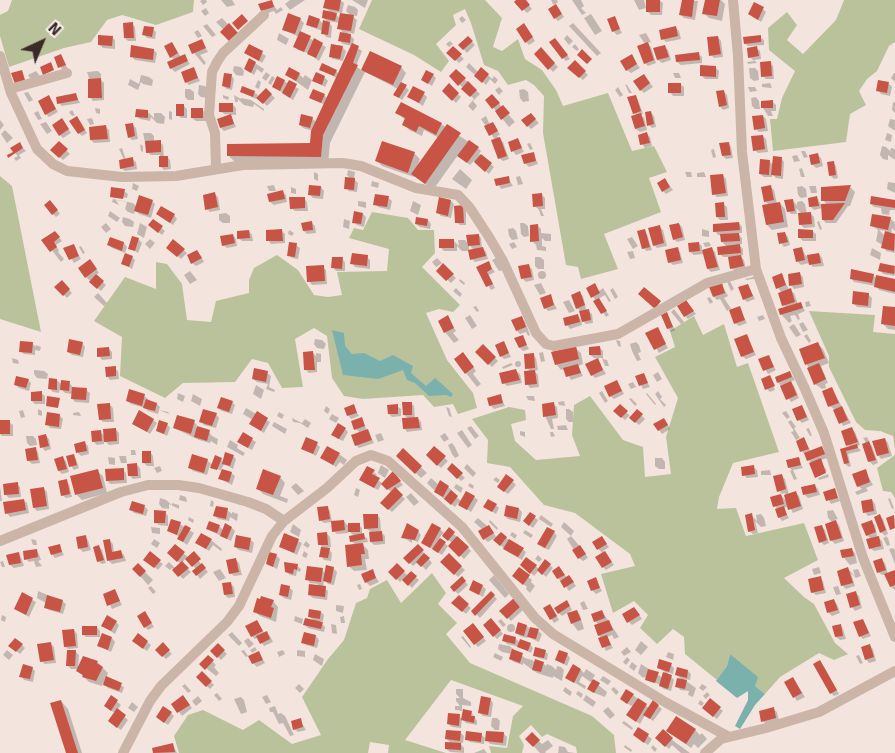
<!DOCTYPE html>
<style>
body{margin:0}
#map{position:relative;width:895px;height:753px;overflow:hidden;background:#f3e5dd;font-family:Signika,sans-serif}
canvas{display:block}
.north{position:absolute;left:12px;top:12px;width:60px;height:60px;-webkit-text-stroke:4px #faf0e9;paint-order:stroke;rotate:44deg;font-size:16px;font-weight:700;line-height:24px;text-align:center;color:#382b28}
.north::after{content:'';display:block;margin:auto;width:21px;height:27px;background:#382b28;clip-path:polygon(50% 0,100% 100%,50% 72%,0 100%)}
</style>
<div id="map">
<canvas width="895" height="753"></canvas>
<div class="north">N</div>
</div>
<script>
const ctx = document.querySelector('canvas').getContext('2d');
ctx.lineJoin = 'round';
function fillPath(path, color) {
  ctx.fillStyle = color;
  ctx.fill(path, 'evenodd');
}
function toPath(rows) {
  const path = new Path2D();
  for (const r of rows) {
    if (r.length === 3) {
      path.moveTo(r[0] + r[2], r[1]);
      path.arc(r[0], r[1], r[2], 0, 2 * Math.PI);
      continue;
    }
    path.moveTo(r[0], r[1]);
    for (let i = 2; i < r.length; i += 2) path.lineTo(r[i], r[i + 1]);
  }
  return path;
}
function stroke(path, color, width, dash) {
  ctx.strokeStyle = color;
  ctx.lineWidth = width;
  ctx.lineCap = dash ? 'butt' : 'round';
  ctx.setLineDash(dash || []);
  ctx.stroke(path);
}
const green = toPath([
 [12,0,194,0,193,12,156,25,122,15,107,20,91,42,64,48,9,67,0,36,0,15,8,11],
 [372,0,485,0,502,18,493,47,502,51,518,39,525,59,542,70,556,90,563,106,608,93,632,151,654,146,667,172,649,178,661,212,604,234,618,269,581,279,578,267,566,265,543,133,544,96,534,85,526,80,508,85,498,71,484,65,471,23,465,9,453,15,456,25,436,44,449,61,441,72,414,55,359,29],
 [844,0,895,0,895,42,889,46,877,71,867,79,859,91,866,105,850,114,846,142,773,151,770,119,777,119,782,98,795,71,769,50,768,28,787,12,797,25,787,40,803,54,836,20],
 [0,176,12,186,41,332,0,319],
 [372,212,408,218,418,230,434,230,435,253,422,267,460,305,453,312,439,309,426,313,447,360,473,393,477,408,458,414,453,404,434,407,423,395,363,399,344,396,332,378,327,336,314,328,295,339,303,387,282,388,268,363,252,359,235,382,183,383,165,398,120,376,122,337,94,321,125,277,156,289,156,262,167,264,182,284,187,320,211,322,216,301,249,293,249,280,254,268,277,255,298,270,314,295,328,297,342,295,337,272,387,271,389,249,349,238,354,228,363,230],
 [809,311,875,315,873,332,895,334,895,449,893,436,880,431,865,430,856,422,829,367,829,356],
 [694,316,703,335,724,324,737,367,748,363,779,452,733,463,719,497,717,509,736,508,746,536,804,523,818,560,784,578,804,597,814,604,835,643,848,654,834,660,819,653,780,677,765,694,755,686,730,654,727,666,717,680,685,654,684,637,673,629,657,644,640,628,648,615,634,601,613,613,601,574,635,566,630,554,575,513,544,505,510,467,487,463,488,440,472,419,509,407,525,410,526,420,511,424,515,441,536,460,580,456,572,435,574,405,590,396,623,440,643,447,645,477,671,474,666,437,678,398,655,357,675,347,670,331],
 [895,455,895,498,891,492,883,491,877,468],
 [432,573,446,593,438,604,457,623,446,634,470,663,592,716,614,735,616,753,577,753,576,747,547,734,542,737,531,725,519,736,524,745,522,753,491,753,489,746,507,748,513,716,523,706,451,680,405,740,446,753,388,753,389,745,370,742,368,753,179,753,174,736,188,715,203,710,243,730,259,720,292,744,321,735,302,697,328,659,344,640,356,603,367,598,370,589,387,580,401,603]
]);
const water = toPath([
 [332,330,344,333,345,346,352,354,364,353,380,361,393,355,413,366,411,373,426,386,435,378,453,394,451,397,446,395,429,396,415,383,407,380,403,370,378,379,343,375],
 [730,654,758,677,755,686,765,694,755,705,740,729,735,726,748,700,748,691,737,698,716,681,727,666]
]);
const shadow = toPath([
 [202,0,206,0,207,2,203,5,200,1],
 [221,0,232,0,235,5,227,7],
 [290,0,305,0,290,10,285,4],
 [326,0,340,0,344,3,342,13,333,12,341,19,352,17,346,11,348,5,355,7,358,10,357,16,351,15,357,20,354,34,347,32,354,39,353,45,362,51,356,66,362,71,370,53,401,67,406,73,401,83,409,90,402,100,395,95,398,89,365,72,330,143,328,164,236,163,229,156,311,144,313,131,303,128,300,125,312,118,317,123,325,105,311,98,324,95,328,99,338,79,320,69,336,71,340,75,352,46,343,44,340,41,345,35,339,28,340,23,327,21,332,26,331,38,326,37,323,31,311,27,308,24,319,20,324,24,329,23,323,17,331,13,325,7],
 [352,0,368,0,365,8],
 [518,0,524,0,532,9,527,13,516,2],
 [551,0,557,0,558,2,554,5,559,9,564,17,558,21,555,18,556,6,553,4],
 [572,0,581,0,584,6,581,8,586,13,582,15],
 [634,0,644,0,646,8,639,10],
 [648,0,659,0,663,3,662,15,651,15,647,11],
 [684,0,698,1,695,20,684,18,681,15],
 [707,0,721,0,725,4,722,21,709,18,704,13],
 [272,2,277,10,281,7,283,10,276,14,274,11,265,14,262,11],
 [206,8,209,13,205,16,201,11],
 [763,9,766,12,761,22,750,14],
 [591,14,602,31,595,35,584,18],
 [462,16,466,20,462,23,459,19],
 [222,18,240,37,224,30,216,22],
 [614,18,622,33,617,35,613,31],
 [300,19,304,23,300,33,326,47,319,61,308,53,298,50,295,47,299,37,284,30],
 [573,23,601,53,597,56,569,26],
 [132,24,135,27,136,41,128,41,125,38],
 [207,24,216,35,212,37,203,26],
 [675,27,679,31,681,39,666,42,663,39],
 [527,28,535,41,529,45,526,42],
 [153,29,156,32,155,39,147,38,144,34],
 [198,30,202,36,198,38,194,32],
 [279,33,289,39,286,45,277,40],
 [646,33,651,42,647,43,651,47,656,63,648,66,645,63,645,44,639,35],
 [567,35,573,41,569,45,564,39],
 [112,37,115,40,115,49,103,48,100,45],
 [718,37,721,41,723,57,714,58,711,55],
 [760,37,764,40,764,45,748,46,745,43],
 [468,38,475,45,467,53,460,45],
 [201,40,208,52,200,55,206,63,204,65,194,53,190,46],
 [450,41,453,44,449,47,446,44],
 [172,43,181,57,184,56,190,64,175,72,171,68,175,60,171,57],
 [558,43,570,59,566,61,563,58],
 [575,44,579,49,577,51,572,47],
 [250,46,266,56,262,63,246,53],
 [664,46,668,50,671,60,662,63,658,60],
 [342,47,346,51,343,61,333,59,330,56],
 [453,48,464,59,459,63,449,53],
 [756,48,760,51,761,59,754,60,757,63,748,64,747,62,754,61,750,57],
 [154,50,157,53,155,63,135,60,131,56],
 [541,50,558,67,553,72,536,54],
 [698,54,702,57,702,63,681,65,677,62],
 [61,56,68,69,63,71,56,58],
 [634,60,640,68,631,73,627,70],
 [575,62,588,75,583,80,569,68],
 [255,63,264,69,262,73,257,69,254,75,246,69],
 [469,63,479,73,488,75,492,79,494,76,498,80,495,84,490,79,486,85,466,67],
 [770,63,773,66,774,79,766,79,763,76],
 [234,66,241,67,244,71,243,76,236,75,233,71],
 [715,67,719,71,718,79,705,79,701,75],
 [749,68,755,68,758,71,759,80,754,81,750,78],
 [194,69,200,81,189,85,186,82],
 [36,71,42,79,31,80,28,75],
 [98,71,101,74,101,79,100,79,104,83,104,100,93,101,90,97,89,78,87,72],
 [456,71,480,94,473,101,477,106,473,111,468,106,474,99,451,76],
 [266,72,270,75,266,81,262,78],
 [673,73,679,73,681,78,675,78],
 [894,73,895,73,895,82,891,78],
 [299,74,303,78,305,75,312,80,308,90,287,75],
 [141,75,149,77,153,80,152,86,143,84,141,82,138,90,128,85,130,79,139,84],
 [231,75,234,79,232,90,227,89,223,86],
 [433,75,436,78,432,86,423,80],
 [272,76,275,78,271,85,268,83],
 [324,77,328,81,325,87,314,81],
 [278,78,299,89,293,100,274,87],
 [647,79,653,87,644,93,641,90],
 [258,80,261,82,259,89,255,87],
 [770,83,772,88,762,87,762,84],
 [625,84,627,85,632,93,629,93],
 [680,84,684,87,684,96,673,96,670,92],
 [889,84,892,87,890,96,881,94,878,90],
 [199,85,205,86,208,90,207,98,201,97,198,94],
 [449,85,461,97,456,103,444,91],
 [499,87,503,91,499,95,495,90],
 [618,87,623,95,620,97,615,90],
 [748,87,755,87,757,91,750,92],
 [185,89,190,89,194,92,194,100,188,100,185,97],
 [524,89,528,92,529,101,523,102,520,98,519,90],
 [266,90,275,98,267,106,259,98],
 [723,91,727,95,729,108,723,110,720,106],
 [28,92,33,100,29,102,24,93],
 [241,92,254,92,258,95,256,99],
 [424,94,427,97,423,106,409,97],
 [76,95,80,103,62,106,59,103],
 [223,95,229,97,228,100,223,98],
 [234,95,241,99,241,98,251,100,264,109,264,111,254,104,253,107,244,105,238,99,238,102,235,102],
 [635,96,638,100,643,114,640,115,644,118,647,130,640,132,636,129,633,117,637,116,634,113],
 [49,97,58,112,49,117,46,114],
 [756,97,759,101,760,109,755,109,752,106,751,98],
 [495,99,515,122,509,127,487,100],
 [773,102,776,105,776,111,771,111,773,116,768,116,763,108],
 [893,102,895,103,895,113,892,110],
 [233,105,236,108,236,115,224,114,220,111],
 [184,106,187,109,187,118,181,118,177,115],
 [95,108,100,109,100,114,96,113],
 [72,110,75,115,72,116,69,112],
 [202,110,206,113,206,121,196,121,192,118],
 [38,111,42,119,38,120,34,113],
 [169,111,172,112,172,120,169,119],
 [148,112,154,118,154,113,161,113,165,117,164,124,157,123,151,117,150,121,140,119,137,116],
 [650,112,654,116,656,127,652,128,649,125],
 [397,113,441,124,478,148,481,151,479,154,494,167,489,174,474,161,470,165,458,155,433,190,414,175,414,177,382,166,377,161,383,143,415,154,420,159,417,167,439,138,424,130,422,136,409,130,404,124,406,120],
 [231,116,236,127,224,131,221,128],
 [486,116,490,125,493,123,496,127,500,135,497,136,503,142,509,159,503,161,499,158,495,140,481,119],
 [763,116,766,119,768,131,759,132,756,129],
 [92,118,94,124,90,125,87,119],
 [534,118,539,123,531,129,528,126],
 [890,119,895,120,895,131,888,126],
 [0,120,4,125,0,130],
 [80,121,87,133,82,136,79,133],
 [46,122,52,131,47,134,40,124],
 [65,124,71,133,63,138,60,135],
 [132,124,136,128,138,139,132,140,129,137],
 [106,127,109,130,110,142,94,143,91,140],
 [5,130,13,138,7,143,1,134],
 [143,133,151,133,154,136,154,142,160,142,163,145,164,157,167,157,170,160,171,169,164,170,160,166,160,155,151,155,147,152],
 [887,133,892,135,891,142,885,140],
 [647,134,650,137,652,146,645,148,642,144],
 [763,136,766,139,768,152,758,153,755,150],
 [518,140,524,152,516,155,513,151],
 [59,143,70,154,63,160,52,150],
 [530,143,533,149,530,150,527,144],
 [728,143,731,147,733,158,726,159,723,156],
 [19,144,26,151,19,155,21,158,16,161,14,158,18,156,15,153],
 [140,144,143,146,143,152,141,151],
 [882,146,886,147,890,151,891,148,895,149,895,160,888,155,888,160,883,159,880,155],
 [122,148,126,160,132,159,136,162,137,169,125,171,121,168,124,160,119,149],
 [714,149,716,157,713,158,711,150],
 [801,151,805,151,808,157,804,158],
 [533,153,538,164,529,167,525,163],
 [797,155,800,161,794,162,792,156],
 [818,155,821,158,823,166,816,168,812,164],
 [781,158,784,162,783,179,776,178,772,174,772,177,764,177,760,174,769,161,774,166],
 [833,163,836,166,838,178,834,179,831,176],
 [802,168,805,177,801,177,799,169],
 [460,169,472,180,466,189,452,179],
 [348,170,355,172,354,179,358,183,357,192,349,191,346,188,351,179,347,175],
 [314,172,318,174,318,181,314,179],
 [685,172,691,172,692,177,687,177],
 [704,172,706,177,697,177,697,173],
 [723,175,726,179,728,196,717,197,714,194],
 [520,176,523,184,518,185,516,177],
 [508,178,513,186,501,189,496,180],
 [665,180,673,190,666,194,663,191],
 [372,181,379,183,378,188,371,186],
 [888,182,895,183,895,193,887,189],
 [133,183,139,186,137,191,132,189],
 [274,185,276,191,269,191,267,186],
 [802,186,806,189,807,197,801,198,798,195,797,187],
 [809,186,816,186,817,193,811,193],
 [291,187,296,189,296,194,291,193],
 [321,187,324,191,323,199,313,198,310,195],
 [770,187,774,190,777,204,780,203,785,209,788,227,772,230,767,225,769,205,765,201],
 [850,187,855,192,850,206,848,206,836,223,826,223,823,220,823,208,814,210,811,207,817,197,821,205,827,205,823,200],
 [124,191,128,194,127,198,111,196],
 [283,192,286,195,287,202,274,205,270,202],
 [215,194,218,197,220,210,210,212,207,209],
 [541,194,545,198,545,209,541,209,544,216,541,216,539,210,535,206],
 [304,198,307,202,308,211,295,211,291,208],
 [388,198,392,201,390,210,378,207,375,204],
 [113,199,133,203,137,207,152,201,155,204,151,218,139,214,135,210,134,214,128,212,125,209,127,202,116,200,119,205,112,202],
 [792,200,797,205,797,202,802,201,805,204,807,214,810,213,814,217,815,227,804,228,801,225,802,214,796,208,797,214,791,214,788,211],
 [358,201,366,202,366,208,358,206],
 [413,201,421,205,418,215,410,211],
 [451,201,454,204,451,218,441,216,438,213],
 [895,201,895,210,890,210,889,215,882,214,881,208,874,207,871,204],
 [723,204,727,207,728,220,720,220,717,217],
 [53,205,60,214,56,217,53,214],
 [462,207,466,210,466,225,460,225,456,222],
 [110,211,120,218,117,222,108,216],
 [226,213,230,216,230,223,223,223,219,220,219,214],
 [363,214,366,217,364,227,357,225,354,222],
 [174,215,177,219,173,225,161,217],
 [123,217,130,219,134,222,133,227,125,226,122,222],
 [890,218,895,223,895,222,895,231,892,228,891,234,895,235,895,253,886,251,884,246,876,241,878,230,872,226],
 [879,230,887,231,886,237],
 [344,219,350,221,349,229,343,227],
 [428,220,431,224,430,229,420,227,416,224],
 [154,221,165,231,162,235,153,228],
 [819,221,822,229,820,230,817,222],
 [106,223,111,229,106,233,101,227],
 [140,223,147,227,144,238,137,234],
 [312,223,315,226,316,233,307,234,304,231],
 [520,223,524,223,528,226,529,236,524,237,521,234],
 [739,223,742,227,742,233,737,233,742,238,742,244,738,244,743,249,743,255,740,256,744,260,746,269,735,271,732,268,729,257,723,257,720,254,727,247,722,242,721,235,718,235,715,231],
 [679,224,682,227,685,240,677,242,674,239],
 [538,226,541,229,541,233,551,234,551,241,545,241,542,238,542,246,546,247,546,251,537,250,536,245,532,241],
 [659,227,663,230,667,246,657,248,654,245],
 [513,228,516,231,518,239,512,240,509,236,508,229],
 [702,229,709,231,709,237,702,236],
 [289,230,294,233,292,236,288,234],
 [644,230,647,234,652,250,647,251,643,248],
 [249,231,252,235,253,241,242,241,239,238],
 [282,231,285,234,285,243,271,244,268,240],
 [812,231,816,234,816,241,803,241,800,238],
 [785,233,788,237,790,245,784,247,781,243],
 [233,235,236,239,237,246,227,248,223,245],
 [478,235,481,238,482,248,486,252,488,259,475,262,472,259,474,250,469,245,469,251,462,251,457,246,457,251,444,251,441,248,454,241,459,246,458,240,465,240,469,244],
 [58,236,62,241,56,245,59,251,58,252,64,259,61,262,44,240],
 [632,237,638,246,633,249,627,239],
 [138,239,142,243,138,253,130,248],
 [150,239,155,243,150,249,145,244],
 [173,241,187,253,181,259,168,247],
 [514,242,517,247,512,249,509,244],
 [709,242,711,246,705,247,703,243],
 [124,243,127,247,125,253,112,248,109,245],
 [698,243,702,246,702,252,712,249,715,252,720,270,711,272,708,269,704,254,694,255,690,252],
 [296,245,300,248,298,259,292,258,288,255],
 [73,246,81,259,74,263,66,249],
 [81,246,85,253,83,254,79,247],
 [872,248,881,253,880,260,870,255],
 [677,249,680,252,683,263,673,265,670,262],
 [802,249,806,256,819,254,822,258,824,266,813,267,809,263,801,265,798,262],
 [633,251,635,258,630,259,627,252],
 [200,255,204,262,196,266,192,263],
 [132,257,135,260,132,269,123,263],
 [367,257,370,260,370,269,355,267,352,263],
 [535,257,540,257,544,260,544,269,538,269,535,266],
 [437,258,442,263,436,267,432,262],
 [496,258,503,270,499,271,492,260],
 [342,259,345,262,345,271,336,271,333,267],
 [488,263,495,272,489,275,495,288,491,290,478,268],
 [93,264,99,273,95,275,106,285,101,291,86,277],
 [528,265,532,269,534,280,526,282,523,279],
 [881,265,895,267,895,276,883,274,880,270],
 [443,266,456,278,451,283,438,271],
 [323,267,326,270,327,284,312,285,309,281],
 [542,275,4],
 [190,271,197,280,190,284,184,275],
 [800,274,803,277,804,287,794,289,791,285],
 [781,275,791,293,791,291,794,293,798,304,801,303,805,311,798,314,800,319,798,320,795,315,790,316,792,321,789,323,781,314,786,308,784,305,782,293,778,288],
 [873,275,877,279,895,281,895,294,879,290,876,286,854,282,851,278],
 [757,276,759,278,746,280,745,279],
 [460,279,465,283,464,285,459,281],
 [730,281,734,289,731,291,727,282],
 [62,282,72,293,67,298,56,287],
 [541,283,546,293,540,295,534,285],
 [722,285,728,296,724,298,732,310,739,308,747,323,739,326,735,323,730,309,727,311,720,299,717,300,714,297],
 [748,285,755,299,747,302,744,299],
 [456,288,462,294,460,297,453,291],
 [603,288,611,301,609,302,605,295,598,299,609,315,606,317,588,289,599,291],
 [613,288,618,297,615,299,610,290],
 [98,293,107,303,104,306,94,297],
 [580,293,583,296,586,309,592,314,593,323,586,324,581,319,582,325,570,329,567,325,577,315,583,321,581,312,577,308],
 [868,294,872,298,871,308,857,307,854,304],
 [550,296,557,309,548,311,545,308],
 [710,297,713,302,710,304,707,298],
 [569,300,575,311,569,313,563,302],
 [809,301,811,306,806,307,805,302],
 [689,305,696,314,688,319,685,316],
 [476,306,479,311,477,312,473,307],
 [895,308,895,330,888,329,883,324],
 [674,309,684,322,681,324,671,312],
 [667,314,675,330,671,332,668,328],
 [470,315,477,326,472,329,465,318],
 [763,315,765,319,759,321,757,317],
 [447,317,456,331,453,333,459,340,454,343,445,332],
 [521,318,525,321,530,335,528,336,526,332,520,334,517,331,513,321],
 [803,322,808,330,803,332,799,324],
 [794,324,801,335,796,337,789,327],
 [657,329,668,348,659,353,648,333],
 [807,334,811,341,809,343,804,336],
 [747,336,756,355,746,359,742,356],
 [522,337,529,349,523,351,520,348],
 [315,339,322,340,326,344,324,349,317,348,314,344],
 [616,340,620,341,621,347,618,346],
 [636,342,639,345,641,352,638,353,641,360,637,361,632,351,630,344],
 [32,343,36,347,36,345,41,347,40,351,35,350,35,355,24,354,20,351],
 [82,343,85,347,83,357,72,355,68,352],
 [504,343,511,357,504,359,501,356],
 [818,344,823,349,829,363,821,366,828,383,825,384,826,388,822,389,815,384,801,350],
 [483,346,498,361,492,367,477,352],
 [108,348,112,352,112,359,102,360,99,356],
 [575,348,581,353,583,364,578,366,583,376,571,380,565,369,561,370,556,364],
 [600,348,603,351,603,359,607,360,609,366,605,366,602,358,594,358,590,355],
 [543,352,545,361,541,362,539,353],
 [313,353,316,356,316,353,321,354,321,362,317,362,317,372,309,373,306,370],
 [533,355,536,358,538,370,534,371,538,375,539,387,530,388,527,384,531,372,527,368],
 [466,357,476,371,473,374,481,384,477,387,466,373],
 [768,357,776,370,768,374,760,360],
 [12,358,18,360,19,364,13,363],
 [598,360,606,374,595,378,592,375],
 [518,364,3],
 [511,363,513,365,503,369,502,367],
 [115,368,118,371,119,379,110,380,107,376],
 [34,370,44,371,48,374,47,379,37,378,34,374],
 [516,371,520,374,522,383,507,386,504,383],
 [658,372,662,379,657,382,653,375],
 [790,372,795,380,789,382,794,386,799,398,791,402,778,382],
 [267,373,271,376,269,387,275,390,274,392,266,389,268,384,257,382,253,379],
 [643,375,650,387,643,389,637,377],
 [770,377,775,390,770,392,767,389],
 [28,380,31,383,29,391,19,388,16,385],
 [57,380,62,385,69,383,72,386,72,389,86,390,90,393,89,403,75,402,72,398,73,394,65,393,60,388,59,393,53,392,50,389],
 [617,382,624,394,614,399,610,396],
 [633,382,636,387,631,389,628,384],
 [256,385,264,390,261,399,253,394],
 [832,389,851,423,843,426,834,409,830,406],
 [602,391,608,401,605,403,599,393],
 [658,391,662,397,660,399,666,405,664,407,655,394],
 [41,393,45,396,45,404,35,404,32,401],
 [178,393,185,396,183,402,177,399],
 [647,393,656,404,655,405,646,394],
 [193,394,202,399,200,406,191,401],
 [144,396,148,399,147,401,157,404,160,407,159,410,168,412,169,414,159,410,158,414,148,411,145,408,131,404,127,401],
 [500,396,505,406,494,409,490,405],
 [526,396,534,396,535,401,528,400],
 [631,398,637,404,635,406,629,399],
 [564,401,565,406,559,405,558,402],
 [232,402,235,405,232,414,222,411,219,408],
 [411,403,414,406,415,419,418,418,421,422,422,430,407,432,404,428,409,419,404,415],
 [109,404,113,408,114,422,103,422,100,419],
 [553,404,557,407,558,418,552,419,554,429,551,429,545,416],
 [326,406,330,409,328,414,324,411],
 [353,406,359,416,351,419,348,415],
 [397,406,401,409,401,416,392,417,389,414],
 [620,406,631,417,637,411,645,419,639,425,629,416,625,420,615,411],
 [802,406,809,420,802,423,799,420],
 [446,407,449,408,452,417,449,416],
 [246,408,270,422,264,433,255,427,251,424,253,420,243,414],
 [38,409,42,411,42,416,38,415],
 [566,409,569,409,573,412,573,422,569,422,566,419],
 [23,410,25,417,21,418,19,411],
 [786,411,790,417,787,419,782,413],
 [79,412,81,416,73,415,73,413],
 [279,412,284,415,282,419,277,416],
 [216,414,219,418,216,428,204,425,201,421],
 [332,414,339,418,336,423,329,419],
 [60,416,63,419,61,429,50,428,47,424],
 [292,418,302,423,305,419,311,423,308,428,300,423,293,422],
 [361,419,374,443,359,448,356,445,360,433,356,429],
 [153,420,157,423,150,434,134,423],
 [791,420,796,427,794,428,800,438,796,440,791,432,794,431,788,422],
 [0,421,9,422,13,425,13,436,2,436,0,434],
 [194,422,197,425,196,428,209,432,212,436,218,439,217,445,211,441,210,443,199,440,174,428],
 [274,422,287,429,285,434,272,426],
 [667,423,670,429,662,434,655,425],
 [167,424,170,428,167,436,158,431],
 [566,425,568,430,558,430,557,426],
 [471,426,479,436,475,439,467,428],
 [809,428,812,436,810,436,806,429],
 [115,429,119,433,119,444,109,445,104,440,104,444,97,445,93,441,100,432,105,436],
 [345,429,348,432,343,441,336,438],
 [851,429,855,432,860,445,857,446,861,451,848,454,851,466,849,467,845,464,842,450,850,448,848,445],
 [462,430,472,445,468,448,457,433],
 [520,431,525,432,525,437,520,435],
 [550,432,553,432,555,436,551,437],
 [381,433,384,440,378,442,375,435],
 [445,433,449,439,444,442,440,436],
 [243,434,256,442,252,450,242,445],
 [26,436,33,436,36,439,37,445,30,446,27,443],
 [46,436,49,439,51,449,45,451,42,447],
 [867,437,869,441,867,441,872,446,878,463,873,465,870,462,864,445,867,444,863,438],
 [804,439,811,452,822,448,825,451,828,458,820,460,827,471,816,476,811,463,802,451],
 [885,439,888,443,892,456,881,459,878,455],
 [230,440,238,445,237,448,245,453,243,456,227,447],
 [85,443,88,446,89,454,81,456,77,452],
 [452,443,455,447,459,456,455,458,452,454,448,445],
 [317,444,320,447,316,456,303,448],
 [434,448,448,461,441,468,428,455],
 [35,449,38,452,40,463,32,464,29,461],
 [131,450,135,450,136,455,131,455],
 [403,450,427,473,421,478,398,456],
 [150,452,153,456,154,467,153,466,147,466,144,463],
 [339,454,347,460,344,465,340,462,336,467,322,458],
 [73,455,76,459,79,468,74,470,71,466],
 [119,456,126,456,127,463,121,463],
 [233,456,236,459,233,469,224,464,221,470,231,473,235,476,232,485,220,479,224,472,213,467,213,469,210,465,207,475,193,471,189,467,207,460,212,465,221,459,224,462],
 [108,457,115,458,115,465,109,464],
 [63,458,66,461,69,472,62,474,59,471],
 [655,458,662,458,665,462,665,469,659,469,655,466],
 [798,459,803,468,793,470,797,479,794,480,790,471,792,470,789,467],
 [467,464,476,473,473,477,464,468],
 [137,465,140,468,141,478,133,479,130,476],
 [381,465,389,470,385,478,378,473,375,478,382,483,378,490,365,483,374,472,377,475],
 [452,465,465,478,461,481,449,469],
 [160,466,162,471,157,473,154,468],
 [753,467,757,470,758,477,747,478,744,475],
 [123,470,126,473,127,483,110,484,107,480],
 [770,470,771,475,761,475,761,471],
 [97,471,103,476,107,493,82,500,77,495],
 [865,471,873,485,866,488,868,491,857,495,855,492,862,489,858,486],
 [828,474,829,477,819,480,818,478],
 [781,475,785,479,789,495,796,493,799,496,803,509,793,513,789,506,783,508,789,518,782,521,779,517,778,510,775,506,781,495,787,502,785,493,782,494,779,491],
 [507,476,516,485,508,494,502,490],
 [280,477,285,483,280,496,288,499,287,503,263,494,257,488],
 [396,477,403,485,395,490,405,499,392,512,382,503,392,493,388,489],
 [496,477,500,480,498,483,493,480],
 [431,478,439,485,448,487,452,490,451,492,461,501,466,493,474,497,478,500,471,512,458,503,455,507,439,495,427,483],
 [66,481,69,484,72,497,66,498,62,495],
 [296,483,304,491,298,495,291,487],
 [470,483,474,486,473,489,468,486],
 [17,484,20,487,21,497,9,498,6,495],
 [456,484,463,488,461,493,454,488],
 [0,486,2,501,0,501],
 [815,486,818,489,820,495,808,498,805,495],
 [356,488,360,490,358,497,354,495],
 [44,489,47,492,49,509,37,511,34,508],
 [834,490,840,501,831,504,825,493],
 [411,493,419,502,414,506,406,497],
 [180,495,186,497,187,502,179,500],
 [160,498,166,500,172,505,172,503,179,505,179,509,169,504,169,509,162,508,159,504],
 [890,498,894,508,892,509,888,499],
 [23,500,27,503,29,513,10,517,7,513],
 [211,500,214,502,213,507,210,506],
 [872,500,875,504,877,514,868,516,865,512],
 [133,503,145,507,148,510,146,516,134,513,131,510],
 [496,505,499,508,496,514,485,507],
 [327,507,330,511,332,522,324,523,320,520],
 [519,509,522,512,520,522,508,519,505,516],
 [227,510,232,514,232,512,238,514,237,521,230,517,229,521,218,519,215,516],
 [833,510,838,519,834,520,839,525,844,541,835,544,832,541,827,525,833,523,828,518,827,511],
 [165,512,168,516,168,526,159,525,155,522],
 [530,514,538,520,541,515,553,524,551,527,539,519,533,528,528,524],
 [761,514,764,518,766,526,761,527,755,521,758,533,753,534,749,531,751,515,757,521,756,515],
 [377,515,380,518,381,532,385,536,385,544,374,545,371,542,370,531,365,528],
 [880,516,883,519,888,534,885,535,888,538,890,545,887,546,883,538,886,537,881,532],
 [189,517,194,520,193,523,188,520],
 [478,518,492,530,496,537,488,542,484,539,483,530,474,522],
 [490,520,498,528,497,530,489,522],
 [344,521,347,525,359,525,362,528,362,535,367,538,368,542,361,543,368,550,369,559,365,559,367,570,354,571,349,566,356,545,351,541,354,536,348,530,348,533,337,534,334,531],
 [564,522,574,531,571,536,561,527],
 [871,522,875,525,877,536,882,541,884,549,874,551,870,548,871,539,867,535],
 [180,524,194,533,187,545,179,539,180,537,169,531],
 [293,524,301,530,299,537,290,532],
 [219,526,223,530,232,528,235,531,231,541,207,529],
 [821,526,825,530,829,543,824,545,821,542],
 [151,527,160,528,160,534,152,533],
 [440,529,445,534,449,529,471,551,464,559,450,546,453,544,442,534,439,539,448,546,442,555,423,543],
 [525,530,533,535,531,538,523,533],
 [418,531,421,535,418,542,412,540,412,543,403,537],
 [512,532,517,535,515,539,510,535],
 [554,532,557,536,549,550,542,547],
 [327,534,330,537,331,547,327,548,332,553,331,561,324,560,321,556,322,547,320,544],
 [501,534,526,552,522,560,508,552,495,540],
 [285,535,302,543,297,555,280,546],
 [571,536,583,550,588,558,583,561,579,558,567,539],
 [85,537,88,540,91,550,83,552,80,549],
 [602,538,609,547,603,551,614,565,606,570,603,567,603,553,598,549],
 [31,539,36,540,37,545,33,545],
 [154,539,160,543,157,548,151,544],
 [109,540,113,544,114,553,121,552,124,555,126,561,112,564,109,561],
 [211,540,222,549,221,551,213,545,209,551,197,543],
 [251,540,254,543,252,553,239,550,235,547],
 [306,541,310,545,308,548,303,545],
 [59,546,64,555,55,558,52,554],
 [175,546,189,558,193,554,208,572,200,579,194,571,196,569,186,558,182,563,191,572,183,579,172,568,170,570,165,566,169,562,176,569,181,564,172,556],
 [418,546,432,563,426,570,418,562,413,566,405,558],
 [99,547,102,550,106,563,102,564,98,561],
 [893,548,895,550,895,564,889,549],
 [851,549,855,553,857,563,850,565,844,558],
 [36,550,39,554,41,560,38,561,42,566,36,567,34,561,29,562,26,559],
 [304,551,308,554,306,558,302,556],
 [18,554,21,557,24,566,14,568,10,565],
 [150,554,163,564,158,570,145,559],
 [276,555,280,559,277,569,268,564],
 [449,555,465,570,458,577,442,562],
 [538,555,542,559,539,562,535,559],
 [236,560,239,563,242,575,234,576,230,573],
 [881,560,885,563,888,574,895,571,895,590,891,587,886,574,882,575,878,572],
 [3,561,5,567,2,567,0,562],
 [138,565,153,580,148,585,134,569],
 [397,565,408,576,411,573,419,580,412,588,403,579,400,582,390,572],
 [550,565,553,568,546,577,539,570,534,576,525,568,536,566,539,569],
 [297,566,301,569,300,572,297,571,296,576,290,575,286,572],
 [819,567,821,573,814,575,812,569],
 [333,568,337,572,334,585,328,584,324,580,323,587,328,591,327,600,313,598,309,595,318,584,310,583,307,579,322,570,326,574],
 [559,568,567,578,572,580,576,586,569,591,566,587,558,578],
 [220,569,226,578,219,581,213,572],
 [519,569,532,580,531,582,535,586,530,593,526,589,527,587,517,579],
 [848,569,855,576,853,570,858,569,861,576,856,578,851,573,855,586,846,589,843,586,839,572],
 [372,571,379,582,370,586,366,582],
 [494,575,509,594,505,598,489,580],
 [462,578,468,585,458,594,452,588],
 [820,578,823,581,826,593,816,595,812,592],
 [595,579,602,591,596,594,592,590],
 [230,583,234,587,235,597,228,598,225,595],
 [360,584,362,589,359,590,357,585],
 [151,586,156,592,153,594,148,588],
 [482,586,486,589,483,597,471,590],
 [838,586,841,594,836,595,833,587],
 [289,587,293,591,291,600,284,598,280,595],
 [38,591,62,601,66,604,63,614,49,610,45,607,46,603,37,598],
 [115,591,122,605,112,609,105,595],
 [491,593,497,599,480,618,473,611],
 [855,593,859,596,862,608,855,611,852,607],
 [22,594,36,602,29,617,16,609],
 [459,597,471,608,466,614,453,603],
 [514,600,523,610,511,621,502,611],
 [273,601,278,607,276,622,260,616,254,611],
 [584,601,588,609,583,610,580,603],
 [834,601,837,604,840,613,832,616,829,613,826,603],
 [336,605,344,606,343,613,336,611],
 [570,606,572,610,562,616,559,613],
 [545,609,553,609,559,620,554,623],
 [577,611,580,615,584,629,578,631,572,623],
 [602,611,619,637,614,639,612,635,607,637,613,648,606,651,599,635,599,625,595,621],
 [321,612,324,615,323,621,319,621,325,627,324,632,308,628,305,625,315,622,309,616],
 [637,612,642,619,632,625,629,622],
 [145,613,154,627,148,630,145,627],
 [2,615,6,617,5,622,1,620],
 [295,616,303,619,302,624,294,621],
 [344,616,345,623,341,623,340,617],
 [501,619,506,625,503,627,498,621],
 [863,620,871,636,863,639,860,636],
 [116,622,119,625,115,634,103,626],
 [257,622,265,634,267,633,270,636,273,642,264,646,258,638,255,639,252,636],
 [494,623,503,634,497,639,494,636],
 [511,628,4],
 [331,624,336,625,337,634,332,633],
 [840,625,843,629,846,639,840,640,836,637],
 [527,626,531,630,538,631,542,634,539,642,532,639,528,635,527,638,520,636,516,633],
 [97,627,100,631,100,637,86,637,83,634],
 [476,628,486,641,478,647,475,644],
 [74,630,77,634,78,648,68,649,65,646],
 [232,632,242,643,239,646,228,635],
 [138,635,151,645,147,651,137,644],
 [316,636,319,640,317,648,306,645,303,642],
 [463,636,471,647,470,648,461,637],
 [112,638,115,642,111,652,99,646],
 [248,638,254,644,249,648,244,641],
 [516,639,520,643,530,644,533,648,531,653,519,647,507,644,525,658,532,660,536,663,543,663,546,666,547,664,552,666,556,670,557,666,561,667,564,670,562,681,553,676,553,678,537,673,523,663,523,665,514,662,510,659,512,654,502,652,498,649,499,644,509,646,504,641],
 [641,641,648,647,641,655,635,650],
 [51,644,54,647,56,663,45,664,41,661],
 [22,645,25,648,20,654,14,649],
 [163,645,172,654,166,659,157,650],
 [218,645,227,654,221,660,212,651],
 [870,646,873,649,876,661,869,663,866,659],
 [255,647,257,650,252,653,250,650],
 [627,647,631,652,624,656,621,652],
 [7,650,13,655,9,660,3,655],
 [244,650,248,656,246,657,241,651],
 [283,650,285,654,279,657,277,652],
 [297,650,305,651,305,657,297,656],
 [545,651,548,654,547,660,538,658,535,655],
 [76,652,79,655,78,669,71,669,67,665],
 [668,652,674,654,673,660,666,657],
 [259,653,265,663,257,667,253,663],
 [495,653,503,657,501,661,493,657],
 [315,654,324,659,322,666,313,660],
 [567,654,570,658,567,666,556,660],
 [859,655,863,663,860,664,856,656],
 [208,657,216,665,214,667,219,673,216,676,201,664],
 [627,657,630,660,626,665,623,662],
 [97,662,108,673,106,678,124,687,122,693,108,688,103,683,102,686,89,682,78,671],
 [632,662,637,666,634,671,629,667],
 [641,664,663,678,665,672,658,668,671,665,674,668,673,674,667,672,674,680,671,691,664,689,659,684,650,682,647,678,642,677,638,673],
 [823,665,839,694,834,696,831,693],
 [32,668,35,671,33,682,24,680,21,676],
 [586,669,595,675,592,680,607,692,605,697,592,692,592,683,582,676,579,682,586,686,585,689,567,678,581,670,584,673],
 [688,671,691,674,690,680,683,679,696,688,693,697,688,695,689,691,680,690,677,686,683,681,677,675],
 [202,673,214,685,210,689,198,677],
 [603,676,611,681,608,685,600,680],
 [793,679,805,697,797,701,786,683],
 [185,684,191,691,188,693,182,686],
 [299,684,304,689,300,693,295,688],
 [702,684,707,687,703,691,699,688],
 [565,687,572,692,570,696,563,691],
 [614,687,619,692,616,695,611,689],
 [456,689,463,689,463,698,471,702,471,706,462,705,462,711,471,712,477,721,477,725,466,723,462,719,461,728,452,727,448,724,459,716,463,720,464,711,455,710,455,706,460,706,456,701,456,698,460,698,456,694],
 [578,691,583,694,581,698,576,694],
 [707,692,710,695,706,699,703,696],
 [217,693,222,699,219,701,214,695],
 [267,695,271,702,266,704,262,697],
 [586,695,596,702,593,707,583,700],
 [633,695,649,708,653,702,662,709,653,721,645,715,640,724,632,718,633,707,625,702],
 [198,696,202,701,196,706,192,701],
 [112,697,121,705,117,710,128,720,121,730,113,724,115,713,109,709],
 [241,697,244,700,247,712,241,714,234,699],
 [490,699,493,703,491,717,483,716,479,712],
 [186,700,192,708,182,716,173,704],
 [700,700,704,703,702,706,698,704],
 [710,700,723,711,717,719,707,711],
 [61,701,68,709,82,753,67,753],
 [132,702,138,707,134,712,128,708],
 [275,706,278,714,281,713,285,716,294,735,290,736,283,723,279,724,273,712,270,712,269,708],
 [608,707,615,715,610,719,603,711],
 [773,709,777,712,779,721,766,724,763,721],
 [171,713,174,716,168,725,161,720],
 [492,718,497,718,500,721,499,730,495,730,491,726],
 [300,720,306,730,298,732,294,729],
 [624,721,633,728,632,730,622,723],
 [639,729,652,739,648,745,638,738],
 [695,730,700,735,702,733,707,739,698,748,694,744,691,748,668,731],
 [663,731,675,742,690,753,681,753,672,745,669,749,657,738],
 [461,733,467,739,481,734,487,740,504,734,507,737,506,746,490,744,485,738,484,744,470,742,464,736,463,743,460,743,464,748,464,753,450,752,446,749,451,744,447,739],
 [532,734,542,744,548,740,553,746,545,752,546,753,540,753,527,739],
 [173,745,177,753,154,753,153,749],
 [625,745,632,750,631,752,624,747],
 [653,745,657,749,655,752,651,748],
 [559,746,565,747,568,752,575,753,558,753],
 [484,749,487,753,474,753]
]);
const building = toPath([
 [272,0,274,7,261,11,258,4],
 [325,0,341,0,339,11,323,8],
 [516,0,526,0,530,5,522,11,514,2],
 [646,0,660,0,660,12,646,12],
 [682,0,694,0,692,17,679,15],
 [705,0,720,0,717,16,702,14],
 [754,2,764,7,758,20,748,14],
 [556,4,562,14,554,19,548,9],
 [323,10,337,13,335,21,322,18],
 [288,13,301,18,295,34,282,30],
 [340,13,354,15,351,31,337,29],
 [242,14,248,21,238,30,232,23],
 [309,15,320,19,317,28,306,25],
 [615,16,620,29,612,32,607,19],
 [323,20,330,22,328,35,321,34],
 [133,22,134,38,124,38,123,23],
 [229,23,238,33,229,41,220,32],
 [524,23,533,37,525,43,516,29],
 [144,26,154,27,152,37,142,35],
 [676,26,678,36,661,40,659,30],
 [300,31,311,36,304,52,293,47],
 [340,32,351,34,350,43,338,41],
 [98,35,113,36,112,46,98,45],
 [761,35,761,42,744,44,743,37],
 [468,36,473,41,463,50,458,45],
 [718,36,721,54,709,56,707,37],
 [314,38,323,43,316,58,307,54],
 [555,38,568,55,562,59,549,42],
 [202,39,206,48,192,54,188,45],
 [172,42,178,53,170,58,164,46],
 [648,42,654,60,644,64,637,46],
 [352,43,359,46,353,63,358,65,323,135,321,157,227,156,227,144,310,143,311,131],
 [249,44,263,51,259,61,244,53],
 [331,44,343,46,340,59,329,57],
 [131,45,154,49,153,60,130,57],
 [665,45,669,57,657,60,653,48],
 [453,46,462,54,455,61,446,53],
 [757,46,759,56,748,58,747,48],
 [541,47,555,63,548,70,534,54],
 [582,49,592,59,587,64,577,55],
 [370,51,402,66,393,85,361,70],
 [699,52,700,60,676,62,675,55],
 [61,54,66,65,58,68,54,57],
 [185,54,188,61,170,69,167,62],
 [632,54,637,64,626,71,620,61],
 [249,58,256,62,251,73,244,69],
 [575,60,586,71,579,78,567,68],
 [771,61,772,76,761,77,760,62],
 [51,62,54,70,43,75,40,67],
 [322,63,337,70,334,76,319,70],
 [700,65,716,66,716,77,700,76],
 [194,67,198,78,185,83,181,72],
 [289,67,300,73,296,81,285,75],
 [481,67,489,74,482,83,474,76],
 [456,69,466,78,458,86,449,76],
 [22,70,25,80,15,84,11,73],
 [426,70,434,74,428,84,421,80],
 [316,72,325,76,322,85,312,81],
 [224,73,232,74,230,88,222,86],
 [644,74,650,83,640,91,633,81],
 [277,76,285,80,280,91,272,87],
 [101,78,102,98,88,98,88,79],
 [289,80,297,84,290,98,282,93],
 [878,80,889,82,887,93,876,91],
 [468,81,477,90,470,97,461,89],
 [401,82,407,85,399,98,393,95],
 [449,83,459,93,452,101,442,91],
 [668,83,681,83,681,93,668,93],
 [242,86,255,91,253,97,240,92],
 [413,86,425,92,419,103,407,97],
 [266,88,272,94,263,104,256,98],
 [313,89,325,94,321,103,309,98],
 [724,90,727,105,719,107,716,91],
 [76,93,78,100,57,104,56,97],
 [492,94,500,103,492,109,485,100],
 [49,95,56,109,45,115,38,101],
 [636,95,641,111,633,114,627,97],
 [773,100,773,108,761,108,761,101],
 [401,102,442,123,436,135,419,126,416,132,402,125,405,118,395,113],
 [219,103,233,103,233,112,219,112],
 [176,104,184,104,184,116,176,116],
 [503,105,510,113,501,120,495,111],
 [191,108,203,108,203,118,191,118],
 [136,109,148,110,148,118,135,117],
 [651,111,654,124,647,126,645,112],
 [531,113,536,119,527,127,521,120],
 [641,113,645,126,635,129,631,116],
 [231,114,234,124,220,128,217,119],
 [301,114,313,117,310,128,299,125],
 [763,115,765,128,754,130,752,116],
 [77,116,85,130,78,134,69,121],
 [62,118,69,129,59,136,52,125],
 [493,122,498,131,489,136,484,126],
 [133,123,135,136,128,138,125,124],
 [447,124,461,133,425,184,411,174],
 [106,125,108,139,90,140,89,127],
 [647,132,650,143,640,145,638,135],
 [763,135,765,149,753,151,751,136],
 [500,137,507,156,498,159,491,140],
 [518,138,522,148,511,152,508,142],
 [161,140,161,152,146,153,145,141],
 [469,140,479,147,467,163,457,156],
 [59,141,68,149,59,158,50,150],
 [382,141,415,152,408,173,375,161],
 [20,142,23,148,8,158,7,155,13,152,10,148],
 [729,142,731,155,722,156,719,143],
 [534,152,536,161,524,164,521,155],
 [818,153,820,163,811,165,809,155],
 [481,154,492,163,485,172,474,162],
 [159,156,168,156,168,167,159,167],
 [773,156,782,157,781,176,771,175],
 [133,157,134,166,120,169,119,160],
 [760,159,770,160,769,175,759,174],
 [834,161,836,175,829,176,827,162],
 [723,174,726,193,712,195,710,175],
 [509,176,510,183,496,186,494,179],
 [345,177,355,178,354,190,344,189],
 [665,178,670,187,662,192,657,183],
 [309,185,321,186,320,196,308,195],
 [771,185,774,200,764,202,761,187],
 [851,185,845,201,821,201,821,187],
 [111,187,125,189,123,199,110,197],
 [283,190,285,199,269,202,267,194],
 [215,192,218,207,205,210,203,195],
 [542,193,543,206,533,207,532,194],
 [375,194,389,196,387,207,373,205],
 [139,195,153,200,148,215,134,211],
 [817,196,819,206,809,207,808,198],
 [871,196,895,200,895,208,870,204],
 [289,197,305,197,305,208,290,209],
 [439,197,451,200,448,216,436,213],
 [793,199,795,211,787,212,784,200],
 [50,200,58,210,52,215,44,205],
 [724,202,725,217,716,217,715,203],
 [780,202,784,222,766,225,762,205],
 [845,203,833,220,822,220,821,204],
 [463,205,464,223,455,223,454,206],
 [161,206,175,214,170,223,156,214],
 [354,211,363,213,361,224,352,223],
 [811,212,812,224,799,225,798,213],
 [872,214,891,217,888,230,870,226],
 [416,217,428,219,427,226,415,224],
 [153,219,163,226,158,233,148,225],
 [312,221,313,230,303,231,301,223],
 [739,222,740,230,713,232,713,224],
 [679,223,683,237,673,240,669,225],
 [538,224,539,241,530,242,530,225],
 [660,225,664,243,653,246,648,228],
 [282,229,283,241,266,241,266,230],
 [645,229,650,247,642,249,637,231],
 [798,229,813,230,813,238,798,238],
 [249,230,250,238,237,239,237,231],
 [55,231,60,237,54,242,57,247,50,252,41,240],
 [885,231,895,234,894,251,881,248],
 [785,232,788,242,779,244,777,233],
 [739,233,740,241,721,242,720,234],
 [233,234,235,243,222,246,220,236],
 [479,234,480,245,468,246,466,235],
 [132,236,139,238,135,251,128,249],
 [110,237,124,242,122,251,107,245],
 [173,239,185,249,177,257,166,248],
 [439,239,454,239,454,248,439,248],
 [289,242,297,243,295,257,287,256],
 [699,242,700,251,689,252,688,243],
 [74,244,79,256,69,260,63,248],
 [740,244,741,253,718,255,717,247],
 [483,247,486,256,470,260,468,250],
 [678,247,681,260,668,263,665,250],
 [712,247,718,267,707,269,702,250],
 [802,247,805,260,796,262,793,249],
 [197,250,202,258,191,264,187,255],
 [125,253,133,256,129,267,121,264],
 [352,253,368,255,367,266,350,264],
 [819,253,821,263,809,265,807,255],
 [741,255,744,266,730,269,728,257],
 [332,257,343,257,342,269,331,268],
 [90,259,97,269,85,278,78,268],
 [489,261,492,269,487,272,493,284,486,287,476,267],
 [443,263,454,274,446,281,436,271],
 [880,263,895,266,894,274,878,271],
 [529,264,532,277,521,279,518,266],
 [324,265,325,281,307,282,306,266],
 [851,269,874,274,872,283,850,279],
 [800,272,802,284,789,286,788,274],
 [782,273,786,285,776,289,772,277],
 [96,274,104,281,97,289,89,282],
 [876,275,895,279,895,292,874,287],
 [62,280,70,289,63,296,54,287],
 [595,283,600,293,591,298,586,288],
 [722,283,725,293,713,297,709,287],
 [748,284,753,296,743,300,738,287],
 [644,287,661,301,655,309,638,294],
 [791,288,795,302,782,306,778,293],
 [580,291,585,305,576,309,571,295],
 [853,291,869,293,868,306,852,304],
 [551,294,554,305,544,309,540,298],
 [599,298,607,311,601,314,593,301],
 [686,300,694,311,684,317,677,306],
 [801,302,803,308,780,315,778,309],
 [740,306,745,320,734,324,729,310],
 [883,306,895,307,895,326,881,324],
 [589,309,591,320,582,322,579,311],
 [667,312,673,327,667,329,661,315],
 [578,314,580,322,565,326,563,318],
 [448,315,454,328,444,333,438,321],
 [522,316,526,327,516,331,511,320],
 [658,327,666,344,654,350,645,333],
 [747,334,754,352,741,357,734,339],
 [523,335,527,345,519,348,514,338],
 [69,339,83,342,80,355,67,352],
 [20,341,33,342,32,353,19,352],
 [504,341,509,353,500,357,495,345],
 [818,342,825,358,805,365,799,349],
 [483,344,496,357,488,365,475,352],
 [576,346,579,359,555,365,551,352],
 [600,346,601,355,589,355,589,347],
 [109,347,110,356,97,357,97,348],
 [313,351,315,370,304,370,303,352],
 [463,352,474,367,465,374,454,359],
 [534,353,535,368,525,369,524,354],
 [769,355,774,367,763,371,758,359],
 [598,358,603,370,591,376,585,364],
 [819,363,826,379,814,385,807,368],
 [578,364,581,373,566,377,563,368],
 [116,366,116,376,106,377,105,367],
 [254,368,268,371,266,382,252,379],
 [516,369,520,380,502,384,499,373],
 [535,370,537,384,525,385,524,371],
 [790,371,792,377,777,383,775,377],
 [644,373,648,383,639,386,635,376],
 [770,375,775,386,765,390,761,379],
 [16,376,29,379,26,388,14,385],
 [49,378,57,379,57,390,48,389],
 [61,380,70,381,69,391,60,390],
 [617,380,622,391,609,397,604,386],
 [791,381,797,395,786,400,780,386],
 [72,387,87,388,86,400,71,399],
 [832,387,839,403,828,407,822,391],
 [129,389,145,394,142,406,126,401],
 [42,391,42,401,31,401,31,392],
 [501,394,503,403,489,406,487,398],
 [47,396,60,398,58,408,46,406],
 [221,397,233,401,229,412,217,408],
 [146,399,157,403,155,411,143,408],
 [402,402,412,402,412,415,403,415],
 [554,402,556,415,543,417,542,404],
 [110,403,111,419,99,420,97,404],
 [354,404,357,413,347,416,344,408],
 [398,404,398,414,388,414,387,405],
 [620,404,628,411,621,418,613,411],
 [802,405,807,417,797,421,792,409],
 [842,406,848,420,839,424,833,410],
 [203,409,217,413,212,426,199,422],
 [637,409,643,414,635,423,629,418],
 [139,410,154,419,147,432,132,424],
 [257,411,268,418,261,431,249,424],
 [47,412,60,414,59,427,45,425],
 [177,415,195,420,191,434,173,428],
 [362,417,365,426,354,430,351,421],
 [418,417,420,428,403,429,402,418],
 [664,418,668,425,658,431,653,424],
 [0,420,10,420,10,434,0,434],
 [159,420,168,423,164,434,156,431],
 [338,423,346,428,339,439,331,435],
 [197,426,210,430,207,441,194,437],
 [852,427,858,442,846,446,841,431],
 [116,428,117,441,104,442,103,429],
 [368,429,372,440,355,446,351,435],
 [101,430,102,441,92,442,91,431],
 [243,432,253,438,248,448,237,442],
 [46,434,49,446,40,448,38,436],
 [306,437,318,442,313,454,301,449],
 [804,437,809,449,800,452,796,441],
 [885,438,889,453,877,456,872,441],
 [85,441,87,451,76,453,74,444],
 [869,441,876,460,868,462,862,444],
 [857,444,858,448,846,451,849,463,844,464,840,449],
 [327,446,340,453,333,465,320,458],
 [434,446,446,456,437,466,426,455],
 [822,446,825,454,807,461,804,453],
 [36,447,38,460,27,461,25,449],
 [403,448,422,466,415,474,396,456],
 [142,451,151,451,151,463,142,463],
 [225,452,234,455,230,466,222,464],
 [74,454,77,465,69,467,66,456],
 [192,454,208,459,204,473,188,468],
 [215,455,222,458,217,470,210,468],
 [63,456,67,469,58,471,54,459],
 [799,457,801,465,788,468,786,460],
 [821,458,826,473,815,478,809,463],
 [137,463,138,476,128,476,127,464],
 [452,463,463,473,457,479,447,469],
 [754,465,755,474,742,476,741,467],
 [367,466,375,470,372,474,380,478,374,488,359,480],
 [124,468,124,480,106,481,105,469],
 [98,469,103,488,75,495,70,476],
 [222,469,232,472,229,482,218,479],
 [263,469,281,476,273,495,256,489],
 [866,469,870,482,857,487,852,474],
 [393,471,401,481,387,490,381,484],
 [506,474,514,480,504,492,497,487],
 [782,474,786,489,777,492,773,476],
 [67,479,70,494,61,496,58,481],
 [440,480,449,486,443,497,434,492],
 [18,482,19,494,4,495,3,484],
 [815,484,817,492,803,495,801,487],
 [44,487,47,506,33,508,30,489],
 [395,487,403,495,388,510,380,503],
 [835,488,838,498,826,501,823,492],
 [451,490,458,496,451,505,444,499],
 [466,491,475,496,467,510,458,505],
 [796,491,801,506,788,510,784,495],
 [781,494,784,504,773,507,770,497],
 [24,499,26,510,5,514,3,502],
 [488,499,497,504,492,512,483,507],
 [872,499,874,511,863,513,861,501],
 [132,501,145,505,143,514,129,510],
 [506,505,519,508,517,519,504,516],
 [216,506,228,508,226,519,213,516],
 [328,506,330,519,319,521,317,507],
 [784,506,787,515,778,518,775,509],
 [154,510,166,511,165,523,154,523],
 [530,512,536,516,529,526,523,521],
 [752,513,755,530,748,532,745,515],
 [363,514,378,514,378,528,364,529],
 [880,514,886,530,880,533,874,517],
 [894,515,895,528,890,530,886,518],
 [171,519,181,522,177,535,167,531],
 [344,520,345,530,332,532,331,521],
 [836,520,842,538,830,541,825,524],
 [872,520,876,532,866,536,861,524],
 [209,521,220,525,217,533,206,529],
 [225,523,232,527,227,539,220,536],
 [348,523,360,523,360,532,348,532],
 [407,523,419,530,415,540,401,538],
 [432,523,441,528,430,548,421,543],
 [185,525,191,528,183,542,177,539],
 [489,525,494,533,483,540,478,531],
 [822,525,827,540,819,543,814,527],
 [449,527,455,532,448,541,442,536],
 [547,527,555,531,545,548,537,544],
 [382,531,383,541,370,542,369,532],
 [327,532,328,545,318,545,317,533],
 [501,532,507,537,500,546,493,540],
 [201,533,212,539,206,549,195,543],
 [284,533,299,539,294,553,279,547],
 [364,533,365,539,350,542,349,536],
 [86,535,88,547,78,549,76,537],
 [236,535,251,538,249,550,234,547],
 [457,536,469,547,459,557,448,546],
 [602,536,607,544,597,550,592,542],
 [879,536,881,546,869,549,866,539],
 [440,538,446,542,438,553,432,549],
 [110,539,112,552,121,550,123,558,107,561,103,540],
 [509,539,524,548,518,557,503,549],
 [363,543,365,554,361,554,362,565,347,567,345,545],
 [60,544,62,552,51,555,48,547],
 [175,544,185,552,177,562,167,553],
 [418,544,424,550,409,564,403,558],
 [99,545,104,560,97,562,93,547],
 [580,545,586,554,578,559,572,550],
 [321,547,330,548,328,558,319,557],
 [852,548,854,556,842,558,840,550],
 [37,549,38,557,24,560,23,551],
 [150,551,161,560,154,568,143,560],
 [194,551,201,559,192,567,185,559],
 [605,551,612,562,602,568,595,557],
 [19,552,21,563,9,565,6,555],
 [269,552,277,554,273,567,266,564],
 [424,553,430,558,421,567,416,562],
 [449,553,462,566,454,575,440,562],
 [526,557,537,565,530,574,520,565],
 [236,558,239,572,229,574,226,560],
 [882,558,886,570,877,573,873,561],
 [545,559,551,564,542,575,537,570],
 [182,561,189,568,178,577,172,570],
 [284,562,298,564,297,570,294,569,293,574,285,572],
 [138,563,146,571,140,577,132,569],
 [202,563,206,568,196,576,192,571],
 [397,563,405,571,396,580,388,572],
 [326,565,334,567,331,583,323,581],
 [307,566,323,568,321,582,305,580],
 [559,566,565,575,557,579,552,571],
 [519,567,530,575,523,585,512,576],
 [848,567,853,583,841,586,837,571],
 [373,569,376,578,365,583,361,574],
 [895,570,895,585,890,587,884,574],
 [411,571,417,576,408,586,402,580],
 [569,575,574,582,564,588,560,581],
 [462,576,466,581,454,592,450,587],
 [821,576,824,590,811,593,808,579],
 [596,577,600,588,591,591,587,581],
 [473,580,483,585,479,595,469,590],
 [231,582,233,594,224,595,222,583],
 [281,584,290,586,288,597,279,595],
 [309,584,326,586,325,597,308,595],
 [115,589,120,601,107,606,103,594],
 [491,591,495,595,475,616,471,611],
 [856,591,860,605,850,608,846,594],
 [22,592,33,598,26,615,14,609],
 [47,595,63,600,60,612,44,608],
 [459,595,469,604,462,612,451,603],
 [261,596,274,600,271,607,274,608,271,618,253,612,257,598,260,599],
 [514,598,521,606,507,619,499,611],
 [834,599,838,610,827,613,824,602],
 [567,600,570,606,558,614,554,608],
 [550,604,557,616,550,620,543,608],
 [634,607,640,615,627,623,622,614],
 [309,609,321,611,320,619,308,617],
 [577,610,581,620,571,624,567,613],
 [602,610,605,618,594,622,591,614],
 [145,611,152,623,144,628,137,616],
 [107,615,117,621,111,631,101,626],
 [305,618,323,622,321,629,303,625],
 [491,618,501,630,493,637,483,625],
 [863,619,869,633,859,637,853,622],
 [257,620,263,631,251,637,245,626],
 [609,620,613,630,598,636,594,625],
 [518,622,527,625,524,636,515,633],
 [473,623,484,637,474,645,463,631],
 [841,624,843,636,835,637,832,626],
 [82,626,97,626,97,635,82,635],
 [530,627,539,629,536,639,527,637],
 [74,629,76,646,64,647,62,630],
 [267,631,270,639,260,644,256,636],
 [304,632,316,635,314,646,301,643],
 [102,633,112,637,108,650,97,646],
 [138,633,148,641,143,649,132,641],
 [504,634,516,637,515,644,502,641],
 [607,635,611,645,602,648,598,638],
 [15,638,23,644,16,652,8,646],
 [520,639,531,643,528,651,517,647],
 [51,642,54,660,40,662,37,644],
 [163,642,170,650,162,657,155,650],
 [218,643,225,650,217,658,210,651],
 [870,644,874,657,865,660,861,647],
 [535,647,546,650,544,658,533,656],
 [512,649,523,653,520,663,509,659],
 [67,650,76,650,75,666,66,666],
 [559,650,568,653,564,664,555,660],
 [259,651,263,660,252,664,248,656],
 [208,655,214,660,205,670,199,664],
 [83,656,98,661,97,663,103,667,96,681,82,677,83,675,76,671],
 [535,659,544,662,541,672,532,670],
 [659,659,672,663,669,672,657,668],
 [820,660,837,690,830,694,813,664],
 [23,664,33,667,30,679,19,677],
 [573,664,581,669,574,683,565,678],
 [677,667,688,670,687,678,675,675],
 [648,669,659,672,655,683,645,680],
 [202,671,212,681,206,687,196,677],
 [663,672,672,675,668,689,659,686],
 [106,676,122,683,119,691,103,685],
 [793,677,802,693,793,698,784,682],
 [677,678,687,680,685,689,675,687],
 [593,679,600,683,594,693,587,689],
 [626,689,634,694,627,704,620,699],
 [111,695,118,700,111,711,104,706],
 [183,695,190,705,177,713,171,704],
 [481,696,491,698,488,715,478,713],
 [638,698,647,704,636,722,626,715],
 [710,698,721,707,713,717,702,708],
 [61,700,78,753,66,753,50,703],
 [653,700,659,705,650,719,643,715],
 [163,706,172,712,164,723,156,717],
 [774,707,776,718,761,722,759,711],
 [117,708,126,715,117,728,108,721],
 [463,709,472,711,471,716,475,716,474,723,461,720],
 [448,713,460,714,459,726,447,724],
 [676,716,696,729,686,744,666,731],
 [301,718,303,727,293,730,291,721],
 [638,727,649,734,644,743,633,735],
 [663,729,673,738,665,747,655,738],
 [446,730,461,731,460,741,445,739],
 [466,731,482,733,481,742,465,740],
 [486,731,504,732,503,743,485,741],
 [532,732,540,740,533,747,525,739],
 [445,742,461,743,461,750,445,749],
 [173,743,175,752,153,753,152,748]
]);
const minor = toPath([
 [733,0,738,56,742,152,756,269,781,338,805,389,824,433,863,558,895,637],
 [0,56,11,93,37,149,53,164,67,171,122,177,176,176,243,165,343,163,361,166,416,188,458,195,470,208,489,237,503,261,536,333,546,344,554,346,618,334,707,283,756,269],
 [10,89,67,73],
 [216,168,215,133,209,115,212,72,217,62,223,53,264,15],
 [0,541,121,492,148,485,178,485,199,488,248,502,266,509,284,521],
 [123,753,150,701,161,686,227,622,239,606,272,536,284,521,327,488,356,461,371,455,388,461,462,527,535,618,553,634,665,702,729,737],
 [705,753,721,739,766,728,819,712,895,671]
]);
fillPath(green, '#bac29c');
fillPath(water, '#7bb1ac');
fillPath(shadow, '#0003');
fillPath(building, '#c85445');
stroke(minor, '#cbb4a8', 10);
</script>
